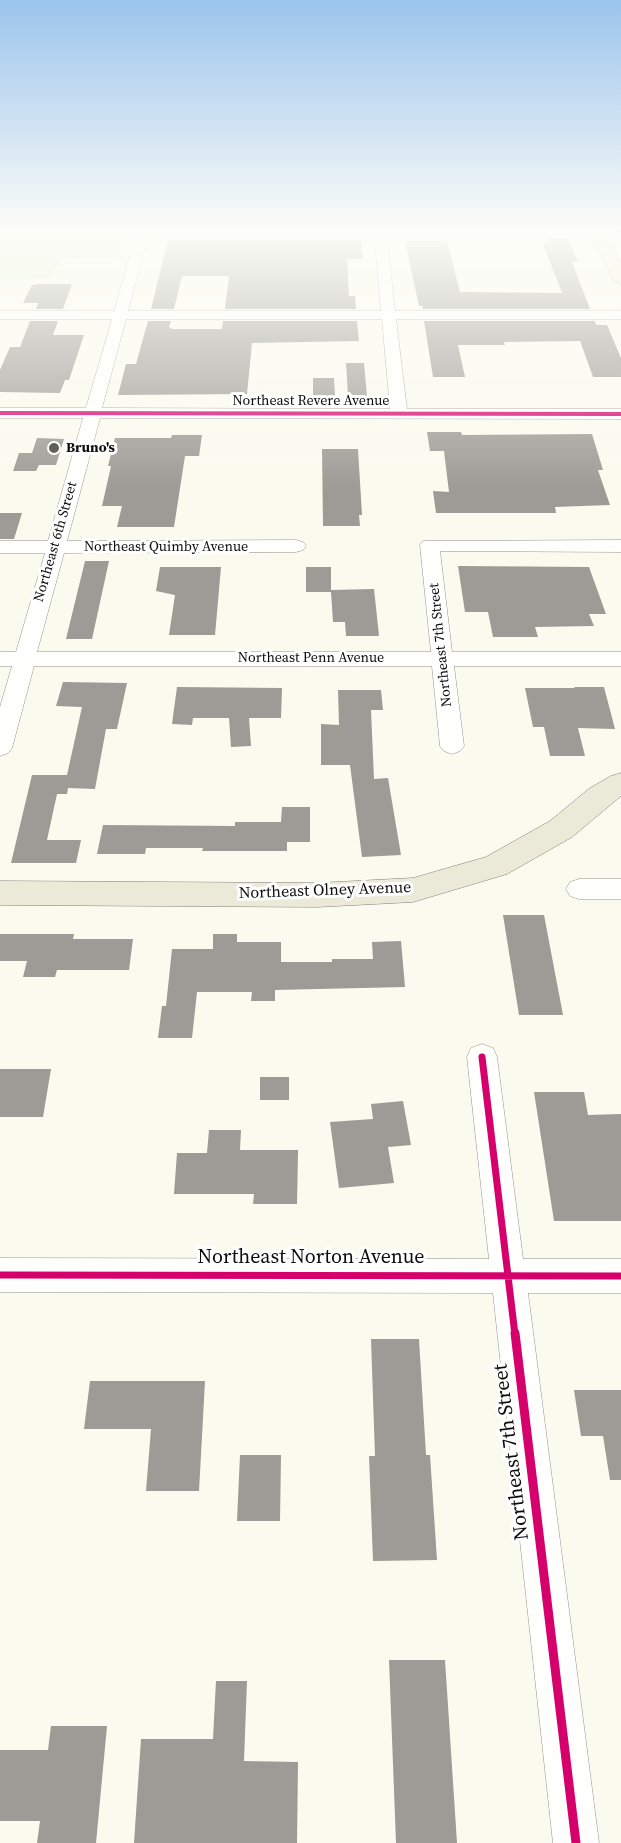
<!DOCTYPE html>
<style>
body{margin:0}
canvas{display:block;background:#fafaef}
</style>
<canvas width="621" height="1843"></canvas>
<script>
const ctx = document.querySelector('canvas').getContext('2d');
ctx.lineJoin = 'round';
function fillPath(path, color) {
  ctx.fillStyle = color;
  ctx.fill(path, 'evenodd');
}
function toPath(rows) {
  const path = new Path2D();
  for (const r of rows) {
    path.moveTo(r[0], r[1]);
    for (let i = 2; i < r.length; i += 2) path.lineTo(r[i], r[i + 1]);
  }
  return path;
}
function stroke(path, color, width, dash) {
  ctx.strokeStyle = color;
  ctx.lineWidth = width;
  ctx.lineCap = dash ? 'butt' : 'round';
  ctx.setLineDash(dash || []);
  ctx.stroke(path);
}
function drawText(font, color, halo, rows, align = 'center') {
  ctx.font = font + ' "Source Serif 4",serif';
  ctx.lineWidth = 6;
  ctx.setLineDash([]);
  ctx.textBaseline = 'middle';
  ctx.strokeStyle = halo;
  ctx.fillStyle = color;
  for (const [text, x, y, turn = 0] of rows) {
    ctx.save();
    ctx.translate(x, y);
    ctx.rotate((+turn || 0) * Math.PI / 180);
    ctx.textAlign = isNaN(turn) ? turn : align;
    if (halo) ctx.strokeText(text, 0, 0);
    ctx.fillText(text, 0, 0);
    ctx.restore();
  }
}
const green = toPath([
 [0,232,128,232,120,259,62,258,48,279,0,280]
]);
const building = toPath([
 [548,238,568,238,578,262,572,262,590,309,423,309,422,306,419,306,405,241,447,241,460,292,562,293,542,242,549,242],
 [168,240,361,240,363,259,347,259,349,296,355,296,356,309,225,309,229,276,182,276,174,309,151,309],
 [39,284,72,284,63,309,36,309,38,303,23,303,32,285],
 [30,321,58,321,53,335,84,335,69,380,65,380,60,393,0,392,0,370,10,347,20,347],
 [148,321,171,321,169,327,172,329,222,329,223,321,357,321,359,341,252,343,247,394,118,395,126,364,136,364],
 [424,321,595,321,596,325,607,325,621,358,621,377,593,377,580,341,504,342,505,345,458,345,465,377,433,377],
 [346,363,364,363,367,396,348,396],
 [313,378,334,378,335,396,313,396],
 [427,432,461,432,462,435,592,434,603,470,598,470,610,505,555,507,556,513,436,513,433,491,449,492,444,451,430,451],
 [172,435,202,435,199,456,185,456,174,527,117,527,122,506,102,506,111,466,108,466,115,438,171,438],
 [37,438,64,439,56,465,39,465,36,471,13,471,19,453,32,453],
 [322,449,358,449,362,515,359,515,360,526,323,526],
 [0,513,22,513,14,539,0,539],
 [85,561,109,561,92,639,66,639],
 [458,566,589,567,606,614,589,614,594,626,535,627,538,637,493,637,488,612,465,612],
 [160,567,221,567,215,635,169,635,175,595,156,591],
 [306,567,331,567,331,590,374,589,379,636,346,636,345,622,333,622,331,592,306,592],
 [63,682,127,683,117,729,106,729,95,789,68,788,67,794,57,794,47,840,81,840,76,863,11,863,32,775,67,775,82,707,56,706],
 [177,687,282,688,281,718,249,718,251,746,231,747,229,718,193,718,192,725,172,724],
 [574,687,604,687,615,729,578,728,585,756,550,756,544,727,533,727,525,688,575,688],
 [338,690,381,690,383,710,371,710,374,779,388,778,401,855,362,857,350,765,321,765,321,724,339,725],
 [282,807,310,807,310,842,287,842,287,851,202,851,203,848,146,848,145,854,97,854,103,825,235,826,235,822,281,822],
 [503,915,544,915,563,1015,519,1015],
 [0,934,74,934,73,939,133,939,129,970,57,970,55,977,23,977,27,961,0,961],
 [213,934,237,934,237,942,281,942,281,962,332,962,332,959,373,959,372,942,401,941,405,987,275,990,275,1001,251,1001,252,992,197,992,192,1038,158,1038,162,1006,166,1006,172,949,213,949],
 [0,1069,51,1069,43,1117,0,1117],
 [260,1077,289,1077,289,1100,260,1100],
 [534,1092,584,1092,588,1115,621,1114,621,1221,554,1221],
 [403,1101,411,1145,388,1147,394,1183,339,1188,330,1122,373,1119,371,1104],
 [209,1130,241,1130,240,1150,298,1150,297,1204,253,1204,254,1194,174,1194,177,1153,207,1153],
 [371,1339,419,1339,426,1455,430,1455,437,1560,373,1561,369,1456,375,1456],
 [90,1381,205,1381,199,1491,146,1491,151,1429,84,1429],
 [574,1390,621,1390,621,1480,610,1480,603,1436,581,1436],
 [240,1455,281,1455,280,1521,237,1521],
 [389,1660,445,1660,457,1843,396,1843],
 [216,1681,247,1681,244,1761,298,1762,297,1843,134,1843,141,1739,213,1739],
 [51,1726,107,1726,96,1843,37,1843,40,1821,0,1821,0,1750,48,1750]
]);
const minor = toPath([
 [137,232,149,232,128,311,381,311,374,232,386,232,395,311,621,311,621,319,396,319,407,409,621,409,621,419,100,418,67,541,296,540,303,542,306,546,303,550,296,552,64,553,37,652,431,652,420,545,423,541,621,540,621,552,440,551,452,652,621,652,621,666,454,666,464,746,460,751,452,754,444,751,440,746,432,666,34,666,12,748,8,753,0,756,0,707,12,666,0,666,0,652,16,652,45,553,0,553,0,541,48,541,83,418,0,418,0,408,86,408,112,319,0,319,0,311,114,311,137,232],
 [126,319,382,319,390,409,102,408,126,319],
 [579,879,621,879,621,899,579,899,570,896,566,889,570,882,579,879],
 [482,1044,493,1048,497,1057,523,1259,621,1259,621,1293,528,1293,599,1843,553,1843,493,1293,0,1292,0,1258,489,1259,467,1057,471,1048,482,1044]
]);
const major = toPath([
 [589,232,605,232,621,264,621,285,613,280,589,232],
 [621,773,621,796,572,837,507,874,413,902,317,907,0,905,0,881,317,883,413,878,486,857,550,821,590,788,611,776,621,773]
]);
const cyclewayFar2 = toPath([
 [0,413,621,414]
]);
const cyclewayFar1 = toPath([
 [482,1057,515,1335],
 [0,1275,621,1276]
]);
const cycleway = toPath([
 [515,1333,576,1843]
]);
const markers = [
 [54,448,6,"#5f5f5b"]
];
const farStreetnames = [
 ["Northeast Revere Avenue",311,401],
 ["Northeast 6th Street",56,542,-74],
 ["Northeast Quimby Avenue",166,547],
 ["Northeast 7th Street",441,645,-96],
 ["Northeast Penn Avenue",311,658]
];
const farPoinames = [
 ["Bruno's",66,448]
];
const streetNames = [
 ["Northeast Olney Avenue",325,891,-2]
];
const nearStreetnames = [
 ["Northeast Norton Avenue",311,1258],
 ["Northeast 7th Street",512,1452,-97]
];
fillPath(green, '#deefd0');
fillPath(building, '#9c9b95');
stroke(minor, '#93938e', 1);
stroke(major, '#80807c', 1);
fillPath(minor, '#fefefd');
fillPath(major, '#ebe9d8');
stroke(cyclewayFar2, '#d6006c', 4);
stroke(cyclewayFar1, '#d6006c', 7);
stroke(cycleway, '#d6006c', 9);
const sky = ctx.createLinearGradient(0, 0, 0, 490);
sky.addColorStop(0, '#9bc4ec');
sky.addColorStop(0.47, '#fdfdf8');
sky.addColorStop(1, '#fdfdf800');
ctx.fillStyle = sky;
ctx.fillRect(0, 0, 621, 490);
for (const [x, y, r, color] of markers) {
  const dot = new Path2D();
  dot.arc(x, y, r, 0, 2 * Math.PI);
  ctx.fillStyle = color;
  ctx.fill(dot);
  stroke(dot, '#fff', 2);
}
drawText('14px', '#0c0c0c', '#fff', farStreetnames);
drawText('bold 14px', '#0c0c0c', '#fff', farPoinames, 'left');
drawText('16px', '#0c0c0c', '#fff', streetNames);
drawText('20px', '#0c0c0c', '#fff', nearStreetnames);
</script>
